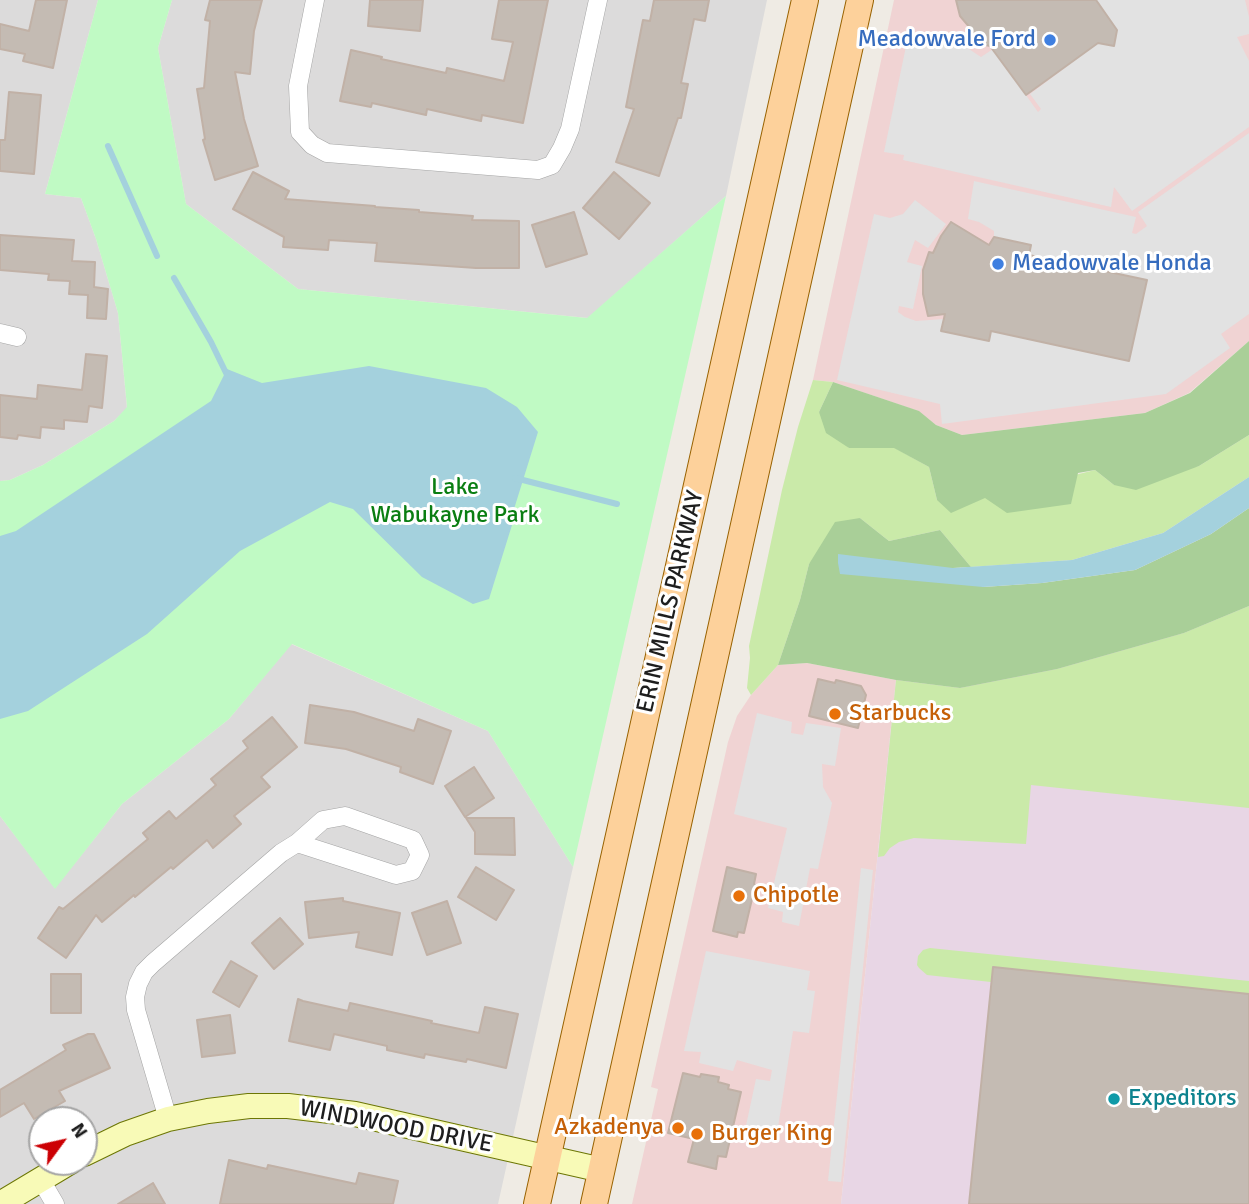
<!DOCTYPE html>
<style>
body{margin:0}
#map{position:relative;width:1249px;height:1204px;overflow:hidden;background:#efebe4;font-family:Signika,sans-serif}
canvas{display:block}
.north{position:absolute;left:28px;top:1106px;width:70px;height:70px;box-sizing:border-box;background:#fff;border:2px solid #a5a5a5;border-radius:50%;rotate:57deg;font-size:19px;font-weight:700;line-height:28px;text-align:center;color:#1e1e1e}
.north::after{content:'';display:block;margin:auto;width:24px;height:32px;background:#cc0004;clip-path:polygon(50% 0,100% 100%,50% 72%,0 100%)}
</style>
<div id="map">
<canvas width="1249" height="1204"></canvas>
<div class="north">N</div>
</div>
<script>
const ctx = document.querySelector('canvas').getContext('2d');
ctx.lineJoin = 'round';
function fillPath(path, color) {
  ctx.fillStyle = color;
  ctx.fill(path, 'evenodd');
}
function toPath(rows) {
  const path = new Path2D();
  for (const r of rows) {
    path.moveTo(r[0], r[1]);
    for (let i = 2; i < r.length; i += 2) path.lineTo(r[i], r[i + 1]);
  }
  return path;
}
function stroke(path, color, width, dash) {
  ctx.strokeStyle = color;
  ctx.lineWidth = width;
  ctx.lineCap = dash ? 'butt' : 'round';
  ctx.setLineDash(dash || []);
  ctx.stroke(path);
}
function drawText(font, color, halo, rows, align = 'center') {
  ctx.font = font + ' Signika,sans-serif';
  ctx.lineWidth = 6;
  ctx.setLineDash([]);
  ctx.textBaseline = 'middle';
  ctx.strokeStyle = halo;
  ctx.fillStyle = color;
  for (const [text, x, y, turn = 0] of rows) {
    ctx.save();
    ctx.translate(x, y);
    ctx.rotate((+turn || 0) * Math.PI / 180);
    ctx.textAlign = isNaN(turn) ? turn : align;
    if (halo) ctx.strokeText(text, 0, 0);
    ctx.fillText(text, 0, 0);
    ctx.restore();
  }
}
const residential = toPath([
 [0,0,98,0,45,194,81,198,96,239,118,313,127,408,114,421,43,465,10,480,0,481],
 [172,0,767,0,726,196,588,318,298,289,186,204,158,48],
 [291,644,488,731,573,867,498,1204,0,1204,0,816,55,888,122,804,229,719],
 [42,1120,84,1120,84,1162,42,1162]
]);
const commercial = toPath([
 [894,0,1249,0,1249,341,1189,393,1145,413,962,435,936,425,918,411,833,382,813,380],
 [807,663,896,680,841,1204,632,1204,658,1089,651,1087,728,742,737,716,751,695,778,665]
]);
const industrial = toPath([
 [1249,606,1249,1204,841,1204,896,680,960,688,1184,633]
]);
const grass = toPath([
 [813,380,833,382,819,412,849,448,895,448,929,467,937,500,986,497,1095,470,1114,485,1199,466,1249,435,1249,477,1163,533,1072,560,971,567,940,530,889,541,860,518,809,564,800,600,778,665,751,695,747,688,750,658,749,646,782,490,798,427],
 [1249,606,1249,808,1031,785,1026,844,914,838,899,842,890,848,884,856,878,857,896,680,960,688,1057,669,1184,633],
 [930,948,1249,981,1249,994,993,967,991,982,927,975,919,968,917,965,918,956,923,950]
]);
const forest = toPath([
 [1249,341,1249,435,1199,466,1136,490,1114,485,1095,470,1078,473,1071,504,1007,513,985,498,951,513,937,500,929,467,894,448,849,448,826,433,819,412,833,382,919,411,936,425,962,435,1145,413,1190,393],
 [1249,508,1249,606,1184,633,1057,669,960,688,896,680,807,663,778,665,800,600,809,564,835,522,860,518,889,541,940,530,971,567,953,568,983,587,1042,583,1135,570,1211,534]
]);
const park = toPath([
 [98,0,172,0,158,48,186,204,298,289,587,318,726,196,573,867,488,731,292,644,229,719,122,804,55,889,0,816,0,481,10,480,43,465,114,421,127,407,118,313,96,239,81,198,45,194]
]);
const parking = toPath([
 [1096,0,1245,0,1249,17,1249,34,1237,37,1249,61,1249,127,1132,211,1114,187,1111,207,903,160,904,155,884,152,909,32,963,45,981,57,993,49,1038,112,1041,109,1030,94,1098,43,1114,46,1117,30],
 [1249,133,1249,314,1221,334,1230,348,1166,394,942,424,940,404,837,380,874,214,890,218,903,214,915,200,946,224,928,248,915,240,907,262,922,266,913,309,899,306,898,312,905,317,916,321,944,319,941,331,988,341,991,331,1129,361,1147,280,1029,255,1031,245,994,237,994,231,979,222,968,219,974,181,1136,217,1132,233,1136,234,1147,226,1138,212],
 [757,713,792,722,791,733,803,735,806,723,841,728,835,766,822,764,823,787,832,803,818,869,810,868,799,926,782,922,783,912,768,908,787,828,734,814],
 [861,868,873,870,841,1182,828,1181],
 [706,951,810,971,807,990,815,991,809,1033,793,1031,776,1140,744,1135,756,1079,770,1081,772,1070,737,1060,733,1071,699,1063,701,1052,684,1051]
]);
const water = toPath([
 [369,366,486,388,517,407,538,432,514,509,512,525,489,599,473,604,422,577,353,509,330,502,240,551,147,634,28,711,0,719,0,536,16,531,211,401,227,369,262,383],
 [1249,477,1249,508,1211,534,1135,570,1042,583,983,587,840,574,838,563,838,554,953,568,1072,560,1163,533]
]);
const stream = toPath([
 [108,146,157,256],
 [174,278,211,342,228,377],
 [515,478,617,504]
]);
const building = toPath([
 [36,0,67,0,53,68,23,61,25,54,0,49,0,24,29,31,36,0],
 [210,0,262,0,254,31,250,74,235,72,244,119,258,166,215,180,203,140,205,139,197,89,204,88,210,21,205,20,210,0],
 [370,0,423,0,420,31,368,26,370,0],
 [499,0,548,0,523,123,482,115,481,121,427,109,426,115,372,103,371,107,340,101,351,50,382,57,381,59,446,73,447,68,504,81,513,42,492,39,499,0],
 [654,0,709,0,705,21,694,19,681,83,688,84,681,118,678,118,659,176,616,162,634,109,626,107,643,20,650,21,654,0],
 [956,0,1096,0,1117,30,1114,46,1098,43,1026,95,990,46,968,41,971,29,960,16,956,0],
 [9,92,41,95,34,174,0,171,0,140,5,140,9,92],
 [253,172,289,191,285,199,375,206,375,207,419,210,419,212,473,216,472,220,519,221,519,268,476,268,375,261,377,243,329,240,328,250,283,247,284,237,233,209,253,172],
 [614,172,650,203,619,239,583,208,614,172],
 [574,212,587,254,546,267,532,225,574,212],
 [951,222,989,245,994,237,1031,245,1029,255,1147,280,1129,361,991,331,989,341,941,331,945,314,928,316,923,294,923,270,929,252,933,253,941,236,951,222],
 [0,235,74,240,72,261,95,262,94,287,108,289,106,319,87,318,88,295,69,294,70,281,48,280,49,274,0,270,0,235],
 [86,354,107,356,102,408,89,406,87,422,64,420,64,429,41,427,40,438,18,435,17,439,0,437,0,395,37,399,38,385,82,390,86,354],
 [818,679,835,683,836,680,861,686,866,695,858,728,809,716,818,679],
 [310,705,354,712,414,731,418,719,451,731,433,784,400,772,401,767,346,749,305,743,310,705],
 [272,717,297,747,261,777,270,787,234,816,241,824,213,848,207,840,173,869,171,867,135,897,134,895,102,922,96,915,66,958,38,938,59,907,63,909,148,839,143,833,169,811,176,819,216,785,211,779,248,748,243,741,272,717],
 [474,767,494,798,465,817,445,786,474,767],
 [466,818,514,818,515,855,475,854,475,832,466,818],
 [476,867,514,890,496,920,458,897,476,867],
 [727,867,756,874,754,884,758,887,755,900,752,899,744,933,738,932,737,937,713,931,727,867],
 [343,898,343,901,400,913,392,955,356,947,359,932,309,938,305,902,343,898],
 [447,901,461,943,427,955,412,913,447,901],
 [280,918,303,944,274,969,252,943,280,918],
 [231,961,257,976,239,1007,213,992,231,961],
 [993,967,1249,994,1249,1204,969,1204,993,967],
 [51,974,81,974,81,1013,51,1013,51,974],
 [298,999,303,1001,348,1011,350,1003,432,1021,431,1023,479,1033,485,1007,518,1014,506,1068,467,1059,466,1062,425,1054,424,1058,387,1050,387,1046,334,1034,330,1050,289,1041,298,999],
 [230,1015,235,1053,202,1057,197,1020,230,1015],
 [88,1034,94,1034,110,1068,59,1091,65,1101,34,1119,24,1103,0,1117,0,1090,66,1050,63,1045,88,1034],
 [683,1073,700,1077,701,1074,719,1077,718,1082,729,1085,728,1089,741,1092,726,1157,718,1156,716,1169,688,1162,694,1139,668,1133,683,1073],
 [229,1160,267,1169,268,1165,356,1184,359,1173,398,1181,393,1204,220,1204,229,1160],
 [153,1183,165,1204,118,1204,153,1183]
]);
const street = toPath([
 [315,0,298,86,300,132,312,145,327,153,538,170,552,165,562,148,570,129,598,0],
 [0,333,17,337],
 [168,1119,136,1010,135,997,138,984,144,972,153,963,281,853,297,843,323,820,345,816,413,840,420,855,412,871,396,875,297,843],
 [41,1180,55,1204]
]);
const secondary = toPath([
 [84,1154,125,1134,168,1119,208,1111,249,1106,288,1106,355,1114,602,1170],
 [0,1204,70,1162]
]);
const primary = toPath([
 [537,1204,805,0],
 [594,1204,860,0]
]);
const markers = [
 [1050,40,7,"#3f7fe0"],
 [998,264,7,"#3f7fe0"],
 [835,714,7,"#e8710a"],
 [739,896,7,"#e8710a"],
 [1114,1099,7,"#0f9aa8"],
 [678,1128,7,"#e8710a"],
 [697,1134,7,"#e8710a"]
];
const shopNames = [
 ["Meadowvale Ford",1036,40],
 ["Meadowvale Honda",1012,264,"left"]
];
const parkNames = [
 ["Lake",455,488],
 ["Wabukayne Park",455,516]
];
const streetNames = [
 ["ERIN MILLS PARKWAY",671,602,-77],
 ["WINDWOOD DRIVE",396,1127,11]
];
const foodNames = [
 ["Starbucks",849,714],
 ["Chipotle",753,896],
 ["Azkadenya",664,1128,"right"],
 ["Burger King",711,1134]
];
const cultureNames = [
 ["Expeditors",1128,1099]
];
fillPath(residential, '#dcdbdb');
fillPath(commercial, '#f0d3d3');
fillPath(industrial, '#e8d6e5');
fillPath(grass, '#caeaa9');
fillPath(forest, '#a9cf98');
fillPath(park, '#c0fac4');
fillPath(parking, '#e2e2e2');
fillPath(water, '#a4d1dd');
stroke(stream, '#a4d1dd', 6);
fillPath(building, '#c4bbb3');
stroke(building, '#c1b1a6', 2);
stroke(street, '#a5a5a5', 19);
stroke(secondary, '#6c7604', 26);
stroke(primary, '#986200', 28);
stroke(street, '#fff', 18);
stroke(secondary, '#f8fab7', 24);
stroke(primary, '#fdd19b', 26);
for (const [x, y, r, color] of markers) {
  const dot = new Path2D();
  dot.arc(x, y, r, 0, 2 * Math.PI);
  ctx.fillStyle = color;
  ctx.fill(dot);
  stroke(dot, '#fff', 2.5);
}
drawText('24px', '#366cbe', '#fff', shopNames, 'right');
drawText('24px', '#0a7e12', '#fff', parkNames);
drawText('24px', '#1e1e1e', '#fff', streetNames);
drawText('24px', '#c56008', '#fff', foodNames, 'left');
drawText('24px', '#0d838f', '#fff', cultureNames, 'left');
</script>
